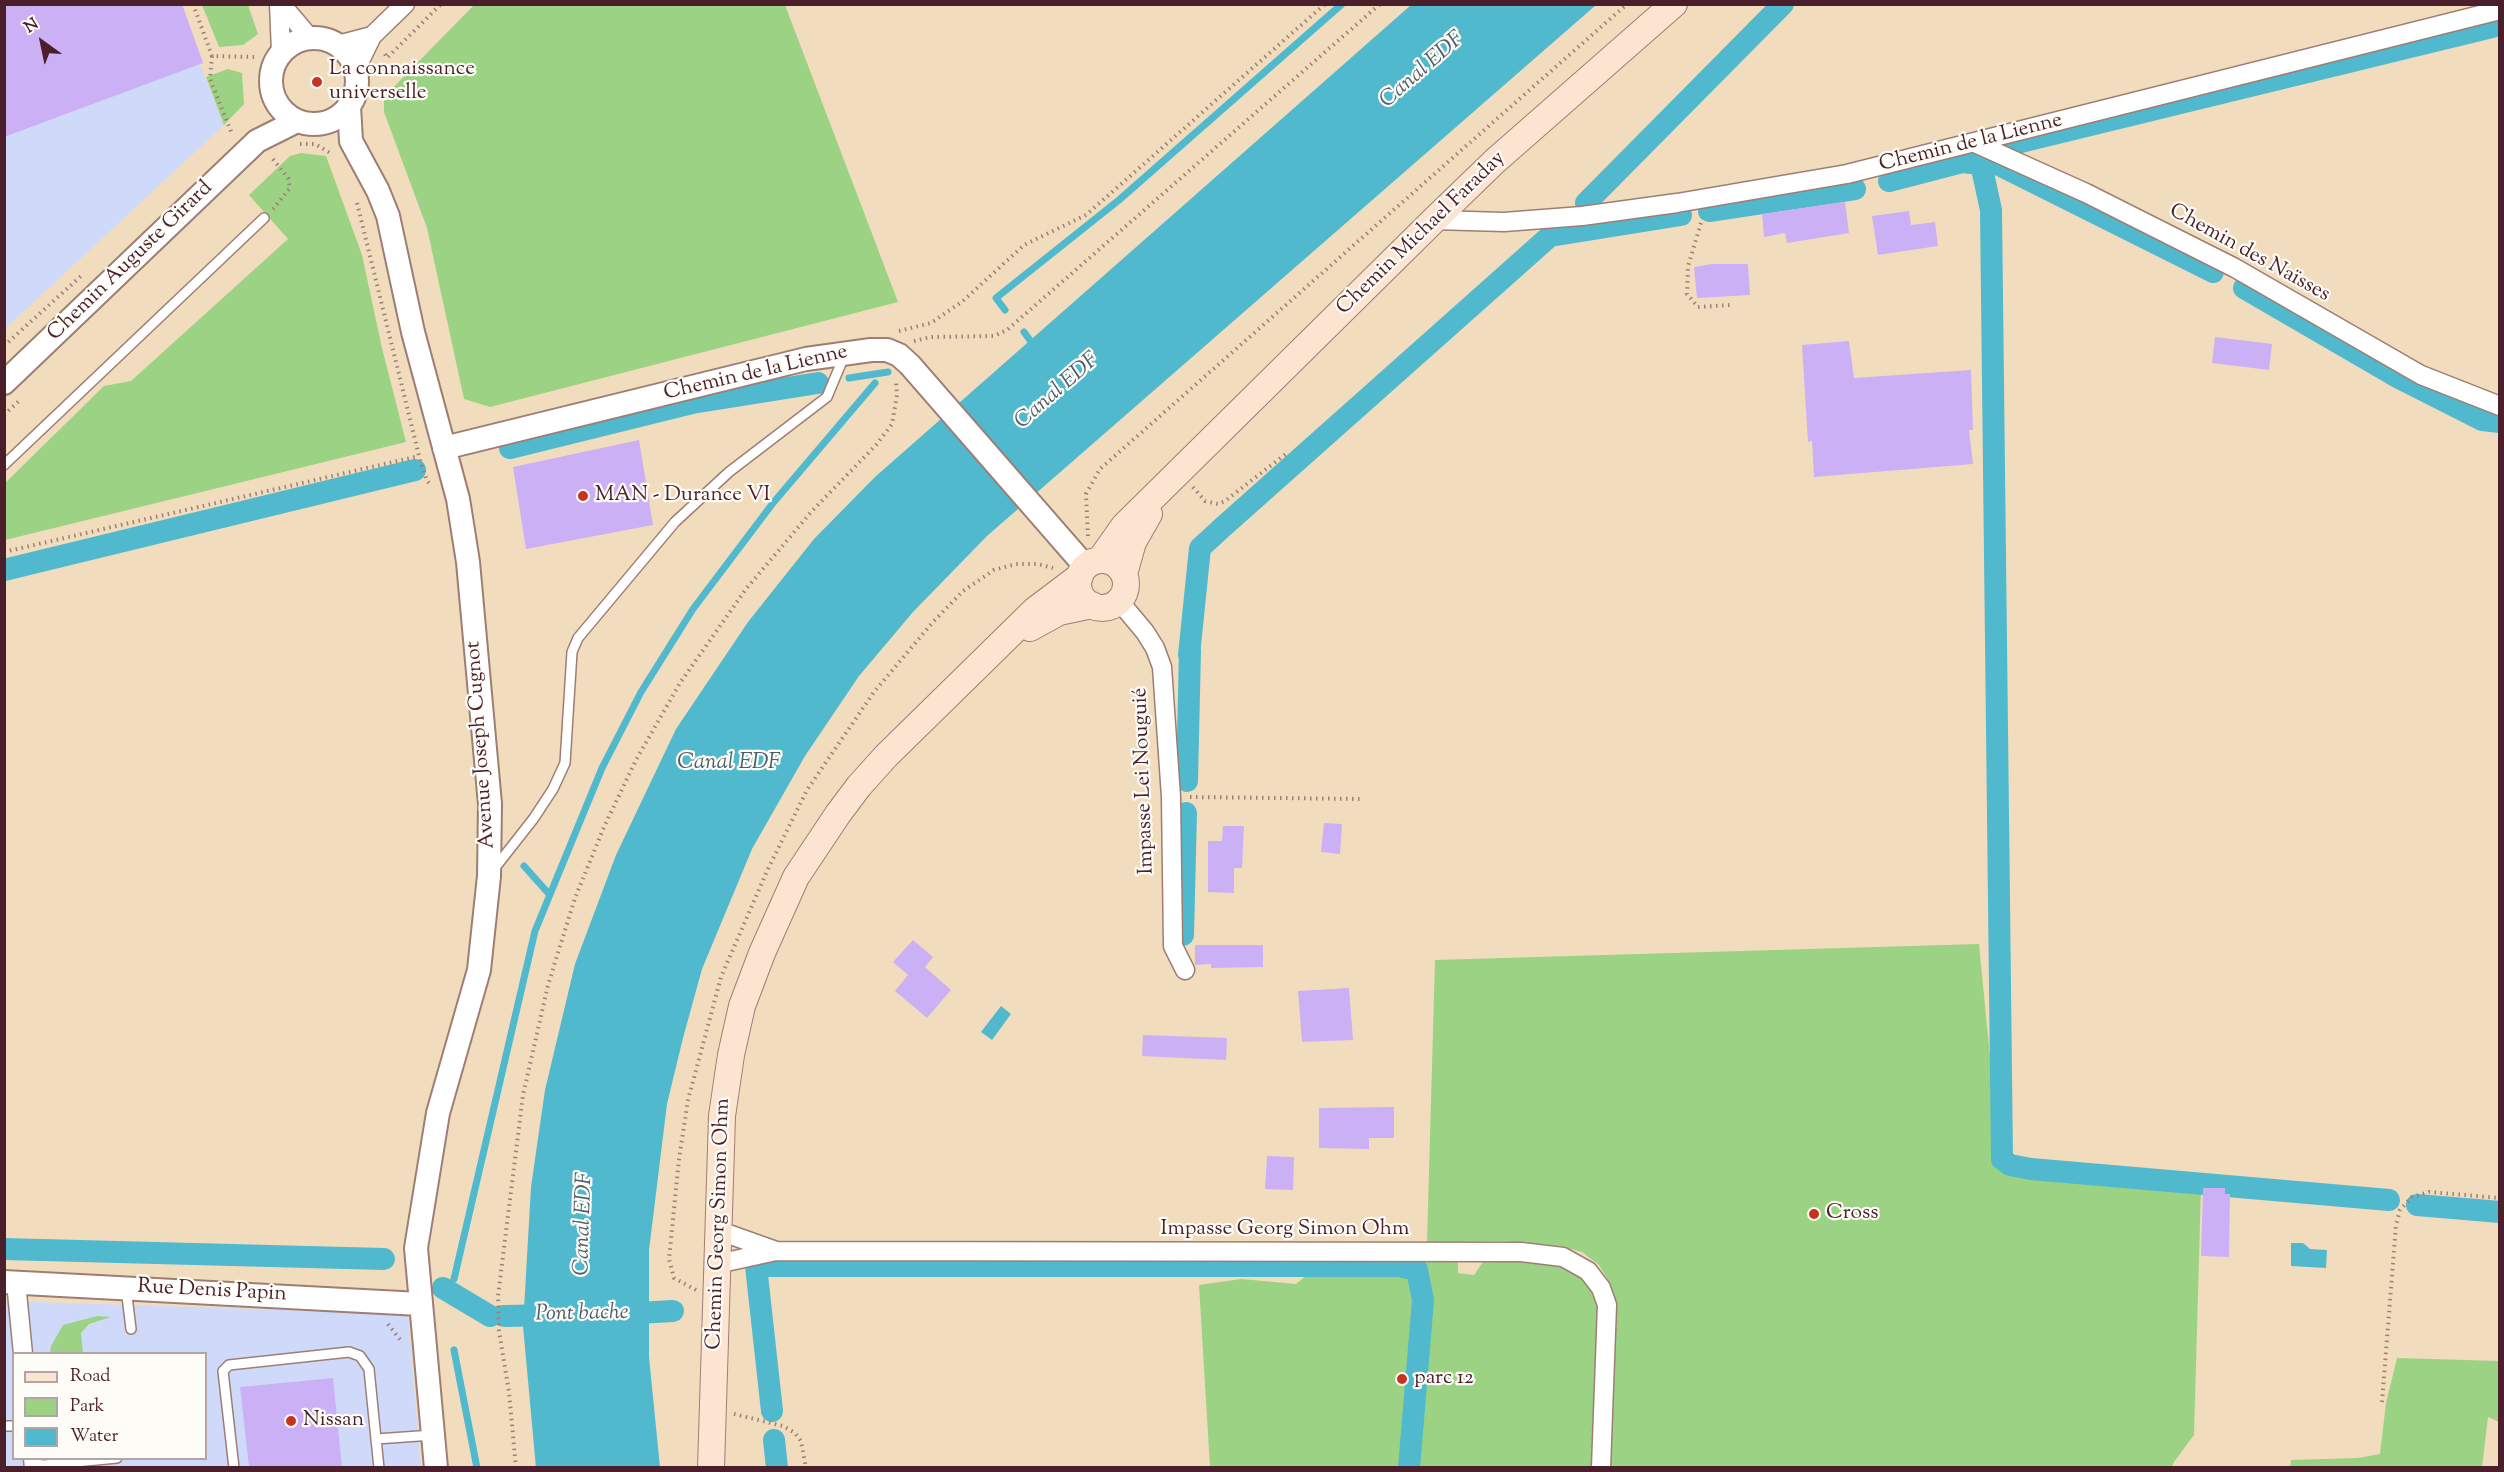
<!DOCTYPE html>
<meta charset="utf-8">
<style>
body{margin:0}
#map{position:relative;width:2504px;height:1472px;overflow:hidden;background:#f1ddbd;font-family:"Sorts Mill Goudy",serif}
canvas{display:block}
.frame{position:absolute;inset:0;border:6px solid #4a1f2b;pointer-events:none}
.legend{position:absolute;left:12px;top:1352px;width:195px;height:108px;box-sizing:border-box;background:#fdfcf7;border:2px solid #b5a4a5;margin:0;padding:8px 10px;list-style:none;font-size:18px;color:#4a1f2b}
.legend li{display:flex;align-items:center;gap:12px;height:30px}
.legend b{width:30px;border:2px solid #b5a4a5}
.north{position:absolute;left:12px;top:12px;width:60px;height:60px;-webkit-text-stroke:4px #fdfcf7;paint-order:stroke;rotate:327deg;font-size:16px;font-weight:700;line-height:24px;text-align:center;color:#4a1f2b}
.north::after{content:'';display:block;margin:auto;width:21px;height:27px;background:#4a1f2b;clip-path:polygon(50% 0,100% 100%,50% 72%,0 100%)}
</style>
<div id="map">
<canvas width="2504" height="1472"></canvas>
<div class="frame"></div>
<ul class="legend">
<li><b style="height:8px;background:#fce5d0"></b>Road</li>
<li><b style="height:16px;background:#9cd283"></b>Park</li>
<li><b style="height:16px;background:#50b9cd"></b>Water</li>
</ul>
<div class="north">N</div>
</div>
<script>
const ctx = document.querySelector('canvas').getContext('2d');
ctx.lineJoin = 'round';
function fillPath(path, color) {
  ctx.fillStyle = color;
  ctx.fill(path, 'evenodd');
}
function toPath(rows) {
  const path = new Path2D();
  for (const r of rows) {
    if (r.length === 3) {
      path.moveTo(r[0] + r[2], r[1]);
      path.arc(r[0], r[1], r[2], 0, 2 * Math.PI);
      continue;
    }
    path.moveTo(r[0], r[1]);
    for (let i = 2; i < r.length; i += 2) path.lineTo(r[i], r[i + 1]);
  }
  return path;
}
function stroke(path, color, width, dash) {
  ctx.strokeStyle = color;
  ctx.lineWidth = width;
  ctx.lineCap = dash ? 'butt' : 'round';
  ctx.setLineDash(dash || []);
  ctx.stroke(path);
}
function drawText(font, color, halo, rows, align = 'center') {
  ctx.font = font + ' "Sorts Mill Goudy",serif';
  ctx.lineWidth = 4.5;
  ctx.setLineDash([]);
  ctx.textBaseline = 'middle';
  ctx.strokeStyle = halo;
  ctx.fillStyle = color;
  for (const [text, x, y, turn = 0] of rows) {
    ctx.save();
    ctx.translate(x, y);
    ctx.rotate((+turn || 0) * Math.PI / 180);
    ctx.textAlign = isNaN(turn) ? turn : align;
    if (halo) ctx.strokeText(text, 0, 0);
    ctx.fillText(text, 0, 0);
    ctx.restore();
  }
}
const built = toPath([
 [5,5,182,5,203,62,200,64,224,125,5,329],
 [4,1301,408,1314,421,1467,5,1467],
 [14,1354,206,1354,206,1458,14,1458]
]);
const green = toPath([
 [202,5,248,5,258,34,243,45,219,47],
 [474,5,785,5,898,302,490,407,464,399,427,228,384,112,384,97],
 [228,69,242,73,244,104,224,125,206,77],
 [301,153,326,156,362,255,382,348,406,442,5,540,5,483,104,386,131,381,288,239,249,195,290,156],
 [1979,944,2000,1159,2201,1188,2194,1435,2174,1462,2172,1467,1609,1467,1615,1344,1610,1283,1599,1265,1582,1252,1560,1246,1501,1241,1427,1243,1435,960],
 [1485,1259,1546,1261,1567,1267,1583,1277,1595,1291,1603,1316,1595,1467,1210,1467,1199,1285,1241,1279,1296,1284,1320,1264,1400,1260,1458,1260,1458,1273,1474,1275],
 [97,1316,111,1317,89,1324,81,1333,83,1353,50,1353,51,1346,63,1325],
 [2397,1358,2499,1361,2499,1422,2488,1417,2482,1467,2290,1467,2291,1460,2358,1458,2380,1454,2386,1403]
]);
const water = toPath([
 [1411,5,1596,5,987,536,913,612,859,676,805,756,752,849,702,969,683,1038,667,1104,649,1250,649,1357,660,1467,536,1468,523,1326,531,1187,545,1090,575,964,616,855,676,729,748,622,814,539,875,477],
 [1001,1006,1011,1014,992,1040,981,1032],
 [2291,1243,2303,1243,2310,1249,2327,1250,2326,1268,2291,1266]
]);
const stream = toPath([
 [1005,310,996,298,1119,200,1342,4],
 [1024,332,1035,347],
 [849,378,888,372],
 [524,866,549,894],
 [454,1279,535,931,602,768,641,692,693,609,773,503,875,383],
 [454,1350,477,1468]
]);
const canal = toPath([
 [2004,146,2500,25],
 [1981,164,1993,162,2213,272],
 [1889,181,1962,162,1981,164,1991,210,2002,1159,2010,1165,2031,1169,2389,1200],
 [1586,203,1783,4],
 [1709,211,1855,189],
 [2244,288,2399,378,2482,420,2500,422],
 [510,448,692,403,818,383],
 [4,570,415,470],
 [1189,655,1200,548,1224,526,1550,236,1681,215],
 [1187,781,1190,650],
 [1183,935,1186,813],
 [2417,1205,2500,1212],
 [4,1249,384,1259],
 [443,1288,490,1316],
 [619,1314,673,1311],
 [504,1316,553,1315],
 [772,1411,756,1266,1399,1266,1417,1270,1423,1300,1409,1468],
 [774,1440,777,1468]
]);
const building = toPath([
 [4,4,182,4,203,63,4,137],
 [1845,202,1849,233,1787,243,1785,233,1764,237,1762,214],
 [1909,211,1911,225,1935,222,1938,246,1878,255,1872,216],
 [1712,264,1748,264,1750,295,1697,298,1694,267],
 [2215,337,2272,344,2269,370,2212,363],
 [1849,341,1854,378,1971,370,1973,430,1969,430,1973,464,1814,477,1812,441,1808,442,1802,345],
 [639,440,653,525,526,549,513,467],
 [1324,823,1342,824,1340,854,1321,852],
 [1223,826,1244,826,1242,868,1234,868,1234,893,1208,892,1208,841,1222,841],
 [913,940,933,957,925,967,951,990,927,1018,895,991,908,975,893,962],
 [1195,945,1263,945,1263,967,1211,968,1211,964,1195,965],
 [1349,988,1353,1040,1302,1042,1298,991],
 [1143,1035,1227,1038,1226,1060,1142,1056],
 [1394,1107,1394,1138,1369,1138,1369,1149,1319,1148,1319,1108],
 [1267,1156,1294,1157,1293,1190,1265,1189],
 [2203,1188,2225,1188,2225,1194,2230,1194,2229,1257,2201,1256],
 [333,1378,342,1467,249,1467,240,1387]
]);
const path = toPath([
 [193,4,212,56,256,57],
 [385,54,387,58,441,4],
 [212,56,210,79,232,134],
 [300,144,315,144,332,154],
 [273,159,288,178,290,188,273,209],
 [357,203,421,464,427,481,431,485],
 [1701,223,1688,266,1687,294,1698,307,1730,305],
 [899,331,931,323,963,301,1024,245,1086,215,1325,4],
 [914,341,931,337,994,336,1007,330,1380,4],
 [4,346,81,276],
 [4,415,21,399],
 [1193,487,1205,501,1218,504,1225,501,1287,453],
 [1088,536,1086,494,1100,469,1627,4],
 [4,552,419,456],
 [1190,797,1364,799],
 [696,1290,674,1278,669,1259,679,1159,688,1100,721,977,768,869,807,790,874,692,933,622,963,591,994,570,1016,564,1038,564,1053,568],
 [388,1324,402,1342],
 [2382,1402,2396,1225,2400,1210,2412,1197,2429,1192,2500,1198],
 [734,1414,783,1426,795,1433,801,1441,806,1468],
 [516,1468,509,1392,499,1331,498,1296,523,1095,548,985,575,898,604,827,636,760,680,683,746,589,812,511,876,445,892,424,897,395,896,381]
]);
const service = toPath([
 [4,465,264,218],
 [494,869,534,818,553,789,565,763,572,652,578,638,675,522,729,472,827,397,845,354],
 [126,1288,131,1329],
 [4,1426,14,1426],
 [34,1466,117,1458],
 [234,1468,223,1371,229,1365,349,1352,360,1356,369,1369,376,1439],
 [379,1468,376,1439,433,1435]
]);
const minor = toPath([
 [279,4,281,52],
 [281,4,310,38],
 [338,45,372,36],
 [356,69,372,36,405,4],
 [1975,143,2086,193,2235,268,2421,375,2500,406],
 [1434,220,1504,222,1582,216,1677,203,1847,174,2500,10],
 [1119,601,1145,632,1155,648,1162,667,1171,797,1173,946,1185,970],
 [717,1230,776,1251],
 [717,1264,776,1251,1521,1252,1563,1257,1588,1271,1601,1288,1607,1305,1601,1468],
 [16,1282,23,1354],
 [33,1458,34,1468]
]);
const tertiary = toPath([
 [314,81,43],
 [349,106,351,141,378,191,388,216,413,332,458,499,468,562,490,804,489,876,479,970,438,1113,416,1248,436,1468],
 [4,383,257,141,297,121],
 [444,448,806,359,871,350,887,350,899,355,910,365,1085,566],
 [4,1282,420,1304]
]);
const secondary = toPath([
 [1100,560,1124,526,1434,220,1495,161,1674,4],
 [1102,584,24],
 [1124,574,1133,542,1149,514],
 [1030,628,1059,612,1092,605],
 [711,1468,722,1116,731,1055,742,1006,762,953,796,877,838,814,859,786,886,756,1035,610,1080,576]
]);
const markers = [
 [317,82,6,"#c8321e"],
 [583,496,6,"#c8321e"],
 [1814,1214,6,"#c8321e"],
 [1402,1379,6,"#c8321e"],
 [291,1421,6,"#c8321e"]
];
const poiNames = [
 ["La connaissance",329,70],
 ["universelle",329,94],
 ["MAN - Durance VI",595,496],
 ["Cross",1826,1214],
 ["parc 12",1414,1379],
 ["Nissan",303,1421]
];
const streetNames = [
 ["Chemin de la Lienne",1971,144,-14],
 ["Chemin Michael Faraday",1422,234,-44],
 ["Chemin des Naïsses",2249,254,29],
 ["Chemin Auguste Girard",131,262,-44],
 ["Chemin de la Lienne",756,374,-13],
 ["Avenue Joseph Cugnot",482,745,-94],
 ["Impasse Lei Nouguié",1145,781,-92],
 ["Chemin Georg Simon Ohm",720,1224,-88],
 ["Impasse Georg Simon Ohm",1285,1230],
 ["Rue Denis Papin",212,1292,3]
];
const waterNames = [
 ["Canal EDF",1423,71,-41],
 ["Canal EDF",1058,392,-41],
 ["Canal EDF",729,764],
 ["Canal EDF",585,1224,-88],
 ["Pont bache",582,1315,-1]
];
fillPath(built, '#cfdafa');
fillPath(green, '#9cd283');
fillPath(water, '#50b9cd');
stroke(stream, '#50b9cd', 7);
stroke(canal, '#50b9cd', 22);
fillPath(building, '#ccb0f6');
stroke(service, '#9e7e74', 12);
stroke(minor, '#9e7e74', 21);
stroke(tertiary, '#9e7e74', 26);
stroke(secondary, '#9e7e74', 28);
stroke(path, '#9e7e74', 4, [1.5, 4.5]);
stroke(service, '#fff', 9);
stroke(minor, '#fff', 18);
stroke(tertiary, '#fff', 22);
stroke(secondary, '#fce5d0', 26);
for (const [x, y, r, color] of markers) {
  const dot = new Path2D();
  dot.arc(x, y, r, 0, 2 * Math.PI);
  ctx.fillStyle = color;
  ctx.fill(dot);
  stroke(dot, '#fdfcf7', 2);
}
drawText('21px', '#4a1f2b', '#fdfcf7', poiNames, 'left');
drawText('21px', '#4a1f2b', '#fdfcf7', streetNames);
drawText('italic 22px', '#4c5d6c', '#fdfcf7', waterNames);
</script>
